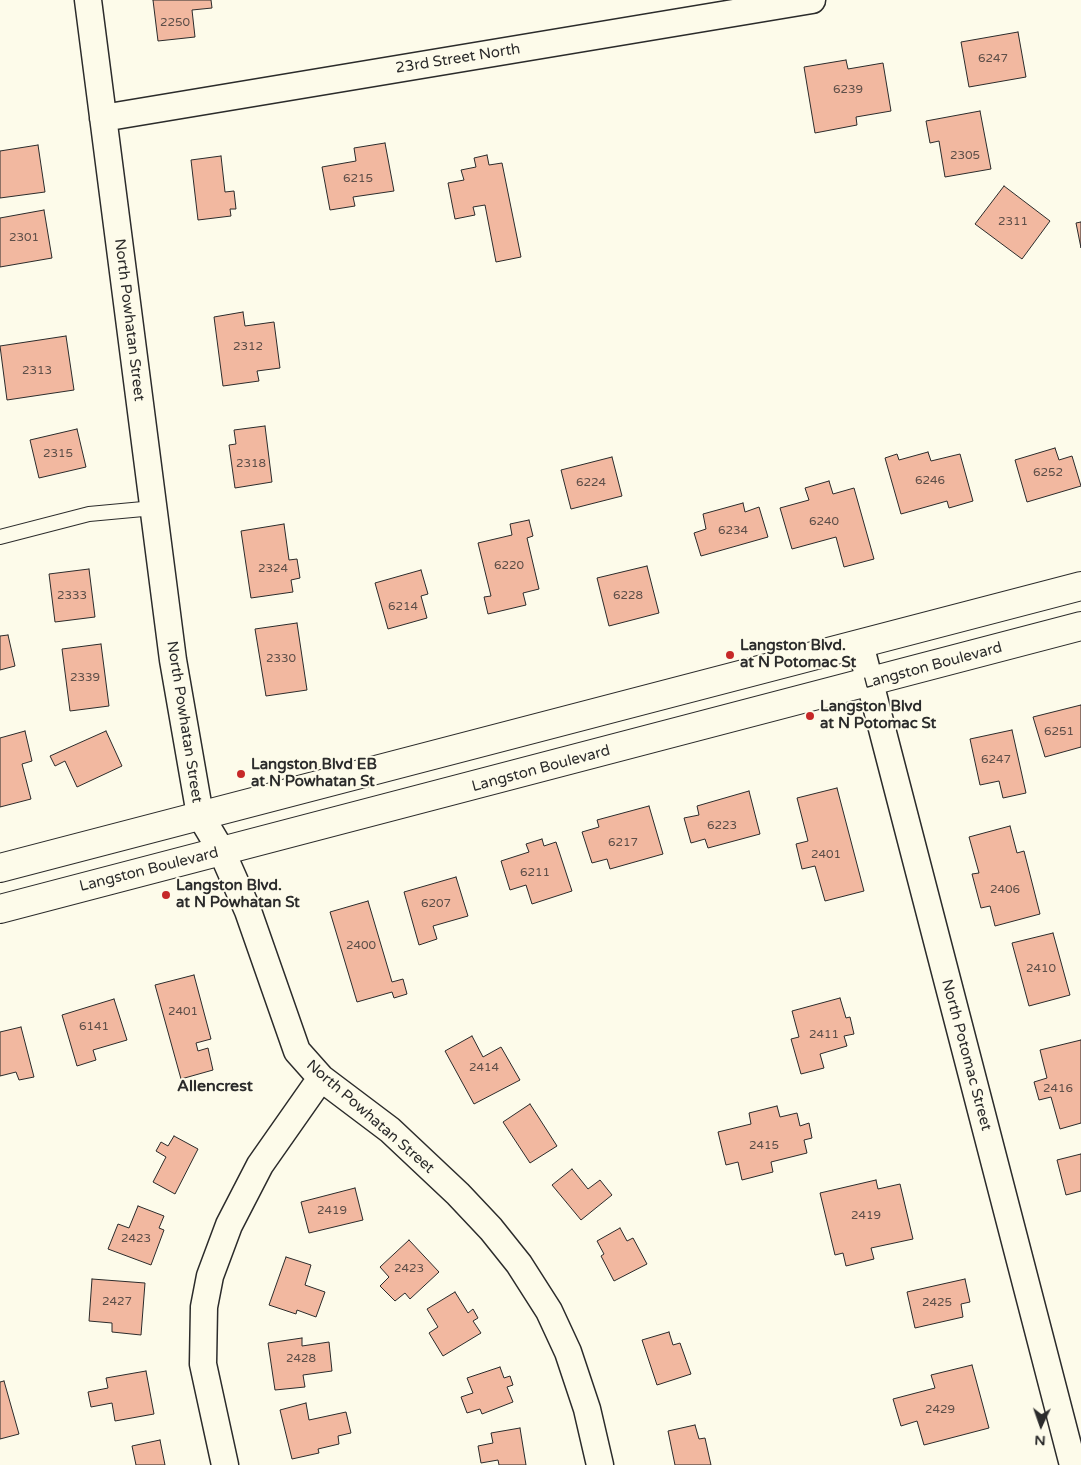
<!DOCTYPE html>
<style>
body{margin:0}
#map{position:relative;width:1081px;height:1465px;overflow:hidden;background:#fdfbea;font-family:"Varela Round",sans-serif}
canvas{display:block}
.north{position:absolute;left:1016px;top:1400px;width:50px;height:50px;-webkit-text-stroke:4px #fdfbea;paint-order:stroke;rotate:183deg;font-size:14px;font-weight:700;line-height:20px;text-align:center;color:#2b2b2b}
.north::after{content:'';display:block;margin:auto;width:18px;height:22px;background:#2b2b2b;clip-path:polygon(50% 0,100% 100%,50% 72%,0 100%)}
</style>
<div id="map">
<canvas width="1081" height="1465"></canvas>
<div class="north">N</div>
</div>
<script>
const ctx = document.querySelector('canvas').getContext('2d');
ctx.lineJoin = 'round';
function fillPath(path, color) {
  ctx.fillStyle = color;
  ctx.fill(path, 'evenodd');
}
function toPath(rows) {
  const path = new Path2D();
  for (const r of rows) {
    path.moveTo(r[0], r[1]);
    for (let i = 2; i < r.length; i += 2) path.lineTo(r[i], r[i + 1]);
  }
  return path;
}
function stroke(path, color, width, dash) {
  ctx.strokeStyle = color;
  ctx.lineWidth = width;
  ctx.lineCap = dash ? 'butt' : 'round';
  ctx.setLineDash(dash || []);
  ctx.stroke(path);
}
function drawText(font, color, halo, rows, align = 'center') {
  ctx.font = font + ' "Varela Round",sans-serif';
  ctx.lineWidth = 4;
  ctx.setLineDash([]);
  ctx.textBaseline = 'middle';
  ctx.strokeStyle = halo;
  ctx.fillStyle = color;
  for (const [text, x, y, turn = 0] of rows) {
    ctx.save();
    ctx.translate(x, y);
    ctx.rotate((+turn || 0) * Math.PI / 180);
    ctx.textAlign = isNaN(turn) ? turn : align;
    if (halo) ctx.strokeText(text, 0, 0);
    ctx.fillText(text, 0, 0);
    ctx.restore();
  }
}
const building = toPath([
 [153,0,211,0,212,8,192,10,195,37,158,41,153,0],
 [1018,32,1026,77,969,87,961,42,1018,32],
 [846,60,848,69,883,63,891,111,856,117,857,125,815,133,804,67,846,60],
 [980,111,991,169,945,177,939,141,930,143,926,121,980,111],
 [385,143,394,191,353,197,355,206,330,210,322,167,356,161,354,148,385,143],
 [38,145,45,192,0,198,0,151,38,145],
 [487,155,489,165,502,163,521,257,496,262,485,205,473,207,475,215,455,219,448,183,464,180,461,170,476,167,474,158,487,155],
 [221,156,225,192,234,191,236,209,230,209,231,216,198,220,191,160,221,156],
 [1004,186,1050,221,1022,259,975,224,1004,186],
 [44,210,52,258,0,267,0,218,44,210],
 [1081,222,1081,248,1076,223,1081,222],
 [243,312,245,326,274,322,280,368,257,371,259,381,223,386,214,317,243,312],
 [66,336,74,390,7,400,0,346,66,336],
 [265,426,272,482,235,488,229,445,236,444,234,430,265,426],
 [77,429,86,467,39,478,30,440,77,429],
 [1055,448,1059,460,1072,456,1081,486,1027,502,1015,460,1055,448],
 [928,452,931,461,960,454,973,501,949,508,947,501,901,514,885,458,897,454,899,460,928,452],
 [612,457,622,496,571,509,561,470,612,457],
 [829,481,833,494,854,488,874,559,844,567,836,537,792,549,780,508,809,500,805,488,829,481],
 [743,503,745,512,759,507,768,537,701,556,694,533,706,529,703,514,743,503],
 [529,520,533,536,527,538,539,589,523,593,526,605,488,614,484,597,491,596,478,543,512,535,510,524,529,520],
 [284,524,289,560,297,559,300,578,291,580,293,592,251,598,241,531,284,524],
 [647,566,659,613,609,626,597,578,647,566],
 [89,569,95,617,55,622,49,574,89,569],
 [421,570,428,594,421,596,427,618,388,629,375,583,421,570],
 [297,623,307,690,266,696,255,629,297,623],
 [8,635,15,666,0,670,0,636,8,635],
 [101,644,109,706,70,711,62,649,101,644],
 [1081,705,1081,747,1045,757,1033,717,1081,705],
 [1012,730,1026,793,1003,798,999,781,980,785,970,739,1012,730],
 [25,731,32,761,22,764,31,799,0,807,0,738,25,731],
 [106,731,122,766,77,787,65,761,55,766,50,756,106,731],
 [837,788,864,891,825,901,815,866,802,869,796,844,808,841,797,798,837,788],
 [749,791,760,834,708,848,705,839,691,843,684,818,699,815,697,806,749,791],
 [649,806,663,854,610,869,607,859,592,863,582,832,599,827,597,820,649,806],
 [1010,826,1017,853,1024,851,1040,914,995,926,990,906,981,908,972,874,979,873,969,837,1010,826],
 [542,839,544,846,556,842,572,891,532,904,526,885,510,890,501,861,529,852,526,844,542,839],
 [456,877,468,916,433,926,437,939,419,945,404,892,456,877],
 [368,901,392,982,403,979,407,994,394,998,392,992,357,1002,330,912,368,901],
 [1053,933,1070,995,1029,1006,1012,943,1053,933],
 [194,975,211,1039,196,1043,198,1051,208,1048,213,1070,181,1079,155,985,194,975],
 [840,998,846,1018,850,1017,854,1034,844,1036,847,1046,820,1054,824,1068,801,1074,791,1039,799,1037,792,1011,840,998],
 [114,999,127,1040,93,1050,96,1060,77,1066,62,1015,114,999],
 [21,1027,34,1077,19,1080,16,1072,0,1076,0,1032,21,1027],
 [472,1036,483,1057,501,1047,520,1080,474,1104,445,1051,472,1036],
 [1081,1040,1081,1123,1060,1129,1051,1097,1039,1100,1034,1082,1047,1078,1040,1050,1081,1040],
 [530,1104,557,1146,530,1163,503,1122,530,1104],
 [777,1106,780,1117,797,1113,800,1126,809,1123,812,1138,804,1140,807,1153,771,1162,773,1172,742,1180,738,1162,726,1165,718,1132,751,1124,749,1113,777,1106],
 [174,1136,198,1149,175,1194,153,1182,166,1157,156,1151,161,1142,168,1146,174,1136],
 [1081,1154,1081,1191,1066,1195,1057,1160,1081,1154],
 [572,1169,588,1189,600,1180,612,1195,581,1220,552,1185,572,1169],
 [876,1180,878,1189,900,1184,913,1239,871,1248,874,1259,846,1266,843,1253,835,1255,820,1193,876,1180],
 [355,1188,363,1220,309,1233,301,1202,355,1188],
 [138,1206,164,1216,159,1228,164,1230,151,1265,108,1249,118,1224,129,1228,138,1206],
 [620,1228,627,1241,633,1238,647,1264,614,1281,601,1256,604,1254,597,1241,620,1228],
 [409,1240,439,1272,410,1299,405,1293,395,1301,380,1286,389,1277,380,1267,409,1240],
 [286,1257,311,1265,305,1285,325,1292,316,1317,297,1310,296,1314,269,1305,286,1257],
 [92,1279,145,1283,141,1335,112,1332,112,1323,89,1321,92,1279],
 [965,1279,970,1302,961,1304,963,1317,915,1328,907,1292,965,1279],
 [455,1292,468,1313,473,1309,478,1318,473,1321,481,1333,443,1356,429,1333,438,1327,427,1309,455,1292],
 [669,1332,673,1345,680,1343,691,1374,657,1385,642,1340,669,1332],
 [302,1338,302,1346,329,1342,332,1371,303,1375,305,1387,275,1390,268,1343,302,1338],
 [972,1365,989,1428,924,1445,917,1421,901,1426,893,1399,935,1388,931,1375,972,1365],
 [500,1367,504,1378,510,1376,513,1385,507,1387,513,1402,482,1414,480,1409,467,1413,461,1397,473,1393,467,1378,500,1367],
 [146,1371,154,1414,115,1421,112,1403,91,1407,88,1392,108,1388,106,1378,146,1371],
 [4,1381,19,1434,0,1439,0,1382,4,1381],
 [306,1403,309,1420,346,1412,351,1433,338,1436,339,1444,318,1449,319,1453,292,1459,280,1410,306,1403],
 [695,1425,699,1439,705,1438,711,1465,675,1465,668,1431,695,1425],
 [520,1428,526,1465,499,1465,498,1460,481,1463,478,1446,493,1443,491,1433,520,1428],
 [160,1440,165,1465,136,1465,132,1446,160,1440]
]);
const lane = toPath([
 [0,537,89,514,154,508]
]);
const street = toPath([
 [88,0,173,660,200,815,222,852,248,911,297,1051,321,1078,390,1130,458,1194,491,1229,519,1264,549,1311,568,1352,587,1409,600,1465],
 [103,118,812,0],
 [860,644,1073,1465],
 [225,1465,203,1364,204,1307,210,1276,229,1225,260,1165,321,1078]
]);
const primary = toPath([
 [0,868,1081,586],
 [0,909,1081,626]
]);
const markers = [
 [730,655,5,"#c62828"],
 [810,716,5,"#c62828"],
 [241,774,5,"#c62828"],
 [166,895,5,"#c62828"]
];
const numberNames = [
 ["2250",175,23],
 ["6247",993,59],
 ["6239",848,90],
 ["2305",965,156],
 ["6215",358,179],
 ["2311",1013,222],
 ["2301",24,238],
 ["2312",248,347],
 ["2313",37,371],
 ["2315",58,454],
 ["2318",251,464],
 ["6252",1048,473],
 ["6246",930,481],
 ["6224",591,483],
 ["6240",824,522],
 ["6234",733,531],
 ["6220",509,566],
 ["2324",273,569],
 ["2333",72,596],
 ["6228",628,596],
 ["6214",403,607],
 ["2330",281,659],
 ["2339",85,678],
 ["6251",1059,732],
 ["6247",996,760],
 ["6223",722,826],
 ["6217",623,843],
 ["2401",826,855],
 ["6211",535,873],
 ["2406",1005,890],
 ["6207",436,904],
 ["2400",361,946],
 ["2410",1041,969],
 ["2401",183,1012],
 ["6141",94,1027],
 ["2411",824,1035],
 ["2414",484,1068],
 ["2416",1058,1089],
 ["2415",764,1146],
 ["2419",332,1211],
 ["2419",866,1216],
 ["2423",136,1239],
 ["2423",409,1269],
 ["2427",117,1302],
 ["2425",937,1303],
 ["2428",301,1359],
 ["2429",940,1410]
];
const streetNames = [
 ["23rd Street North",458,59,-9],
 ["North Powhatan Street",129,320,83],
 ["Langston Boulevard",933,666,-15],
 ["North Powhatan Street",184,722,81],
 ["Langston Boulevard",541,769,-15],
 ["Langston Boulevard",149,870,-14],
 ["North Potomac Street",966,1055,75],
 ["North Powhatan Street",370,1117,41]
];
const poiNames = [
 ["Langston Blvd.",740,646],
 ["at N Potomac St",740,663],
 ["Langston Blvd",820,707],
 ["at N Potomac St",820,724],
 ["Langston Blvd EB",251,765],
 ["at N Powhatan St",251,782],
 ["Langston Blvd.",176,886],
 ["at N Powhatan St",176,903]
];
const neighbourhoodNames = [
 ["Allencrest",215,1087]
];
fillPath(building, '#f2b8a0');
stroke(building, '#2b2b2b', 1);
stroke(lane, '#2b2b2b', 16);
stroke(street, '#2b2b2b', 29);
stroke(primary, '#2b2b2b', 30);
stroke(lane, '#fdfbea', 14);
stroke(street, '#fdfbea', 26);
stroke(primary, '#fdfbea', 28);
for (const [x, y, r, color] of markers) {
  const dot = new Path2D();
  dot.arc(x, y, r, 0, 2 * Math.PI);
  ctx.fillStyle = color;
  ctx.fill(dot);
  stroke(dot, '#fdfbea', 2);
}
drawText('12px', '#5d4e48', null, numberNames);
drawText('15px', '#2b2b2b', '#fdfbea', streetNames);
drawText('bold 15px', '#2b2b2b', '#fdfbea', poiNames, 'left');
drawText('bold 16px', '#2b2b2b', '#fdfbea', neighbourhoodNames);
</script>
